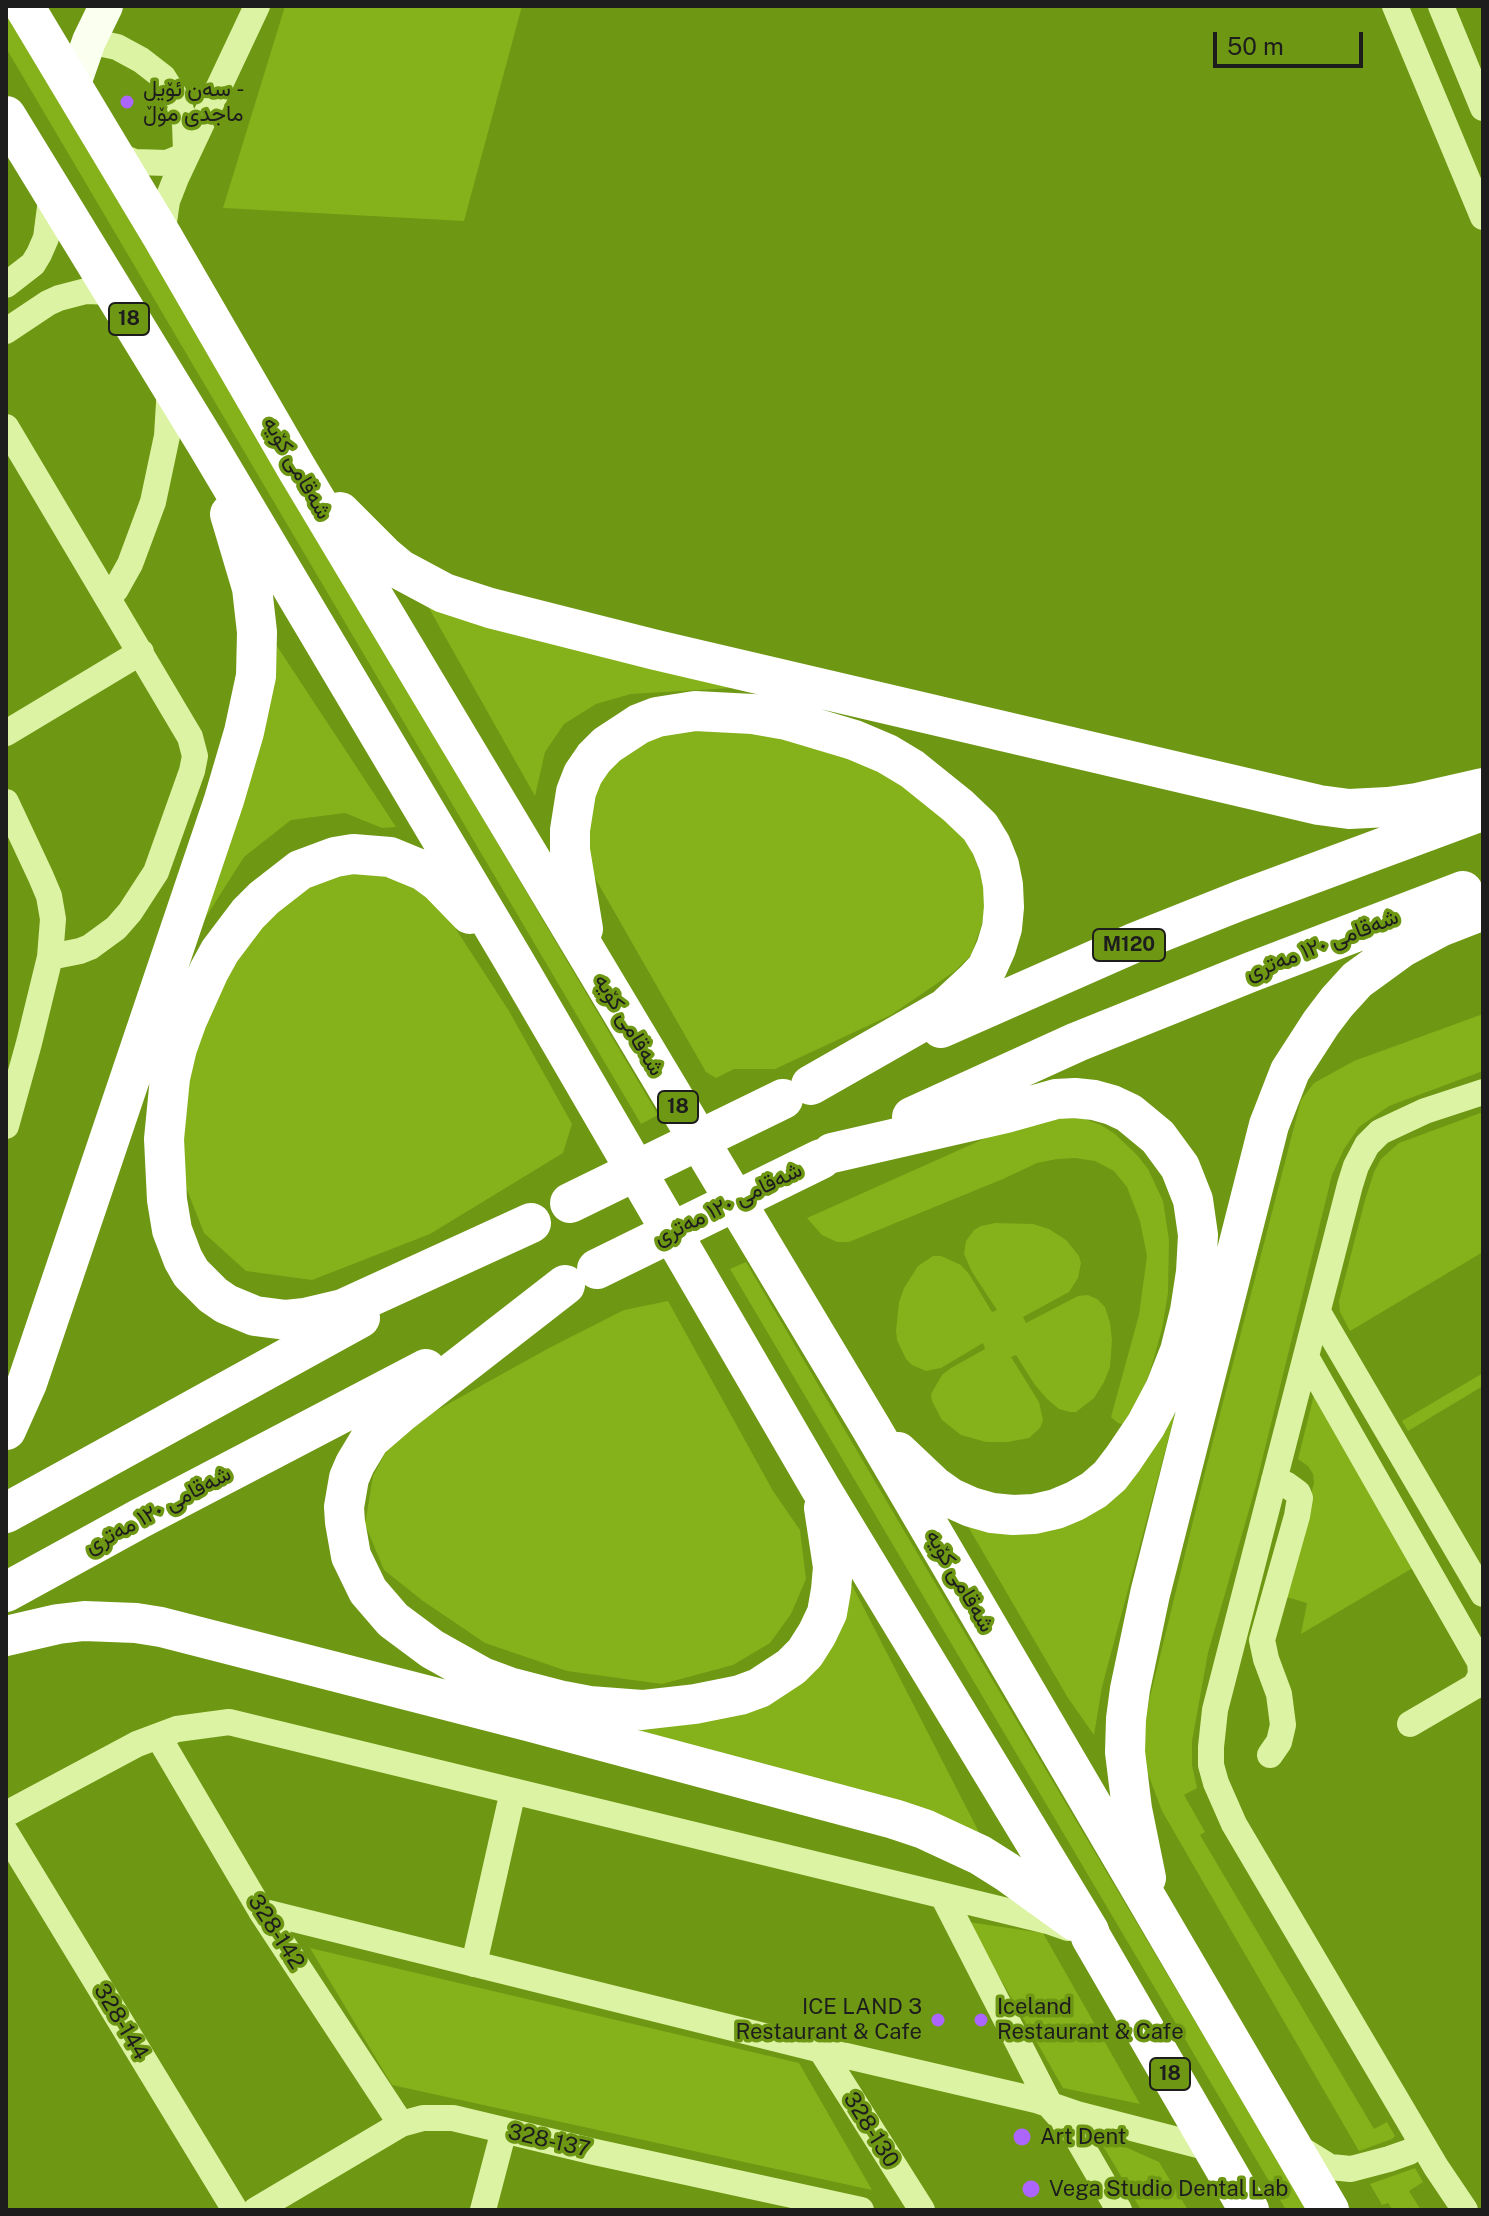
<!DOCTYPE html>
<meta charset="utf-8">
<style>
body{margin:0}
#map{position:relative;width:1489px;height:2216px;overflow:hidden;background:#6e9713;font-family:"Public Sans",sans-serif}
canvas{display:block}
.frame{position:absolute;inset:0;border:8px solid #1d1d1d;pointer-events:none}
.scale{position:absolute;left:1213px;top:32px;width:150px;height:36px;box-sizing:border-box;border:4px solid #1d1d1d;border-top:0;padding-left:10px;font-size:24px;line-height:28px;white-space:nowrap;color:#1d1d1d;-webkit-text-stroke:6px #6e9713;paint-order:stroke}
</style>
<div id="map">
<canvas width="1489" height="2216"></canvas>
<div class="frame"></div>
<div class="scale">50 m</div>
</div>
<script>
const ctx = document.querySelector('canvas').getContext('2d');
ctx.lineJoin = 'round';
function fillPath(path, color) {
  ctx.fillStyle = color;
  ctx.fill(path, 'evenodd');
}
function toPath(rows) {
  const path = new Path2D();
  for (const r of rows) {
    path.moveTo(r[0], r[1]);
    for (let i = 2; i < r.length; i += 2) path.lineTo(r[i], r[i + 1]);
  }
  return path;
}
function stroke(path, color, width, dash) {
  ctx.strokeStyle = color;
  ctx.lineWidth = width;
  ctx.lineCap = dash ? 'butt' : 'round';
  ctx.setLineDash(dash || []);
  ctx.stroke(path);
}
function drawText(font, color, halo, rows, align = 'center') {
  ctx.font = font + ' "Public Sans",Vazirmatn,sans-serif';
  ctx.lineWidth = 7;
  ctx.setLineDash([]);
  ctx.textBaseline = 'middle';
  ctx.strokeStyle = halo;
  ctx.fillStyle = color;
  for (const [text, x, y, turn = 0] of rows) {
    ctx.save();
    ctx.translate(x, y);
    ctx.rotate((+turn || 0) * Math.PI / 180);
    ctx.textAlign = isNaN(turn) ? turn : align;
    if (halo) ctx.strokeText(text, 0, 0);
    ctx.fillText(text, 0, 0);
    ctx.restore();
  }
}
const green = toPath([
 [285,6,522,6,464,221,223,208],
 [8,14,658,1115,641,1124,6,48,6,16],
 [421,594,750,687,631,694,596,704,564,724,545,752,535,796],
 [267,631,396,827,382,828,345,813,291,820,244,857,183,953],
 [679,728,771,732,871,761,953,822,970,848,980,872,986,902,981,927,971,955,955,971,891,1015,775,1069,734,1069,716,1078,706,1072,583,857,580,808,605,771,636,741],
 [367,865,428,886,509,1011,572,1124,563,1153,430,1234,312,1280,246,1271,204,1233,182,1177,183,1064,270,894],
 [1483,1014,1483,1071,1389,1106,1359,1127,1344,1149,1332,1175,1255,1489,1208,1653,1192,1741,1192,1765,1197,1788,1184,1795,1205,1832,1200,1835,1374,2129,1387,2122,1395,2136,1392,2139,1359,2151,1162,1811,1145,1766,1145,1725,1149,1701,1205,1472,1301,1100,1314,1083,1354,1061],
 [1483,1112,1483,1252,1350,1331,1340,1312,1339,1301,1365,1200,1374,1172,1381,1159,1399,1143],
 [1056,1114,1085,1119,1101,1125,1115,1134,1137,1155,1148,1169,1163,1201,1169,1240,1168,1293,1162,1329,1151,1368,1137,1406,1126,1425,1118,1423,1111,1417,1139,1315,1147,1256,1140,1221,1127,1187,1114,1171,1095,1161,1075,1158,1057,1159,1037,1163,1003,1179,849,1242,837,1242,822,1235,807,1218,1006,1129],
 [995,1223,1033,1224,1049,1229,1066,1240,1079,1256,1081,1263,1078,1278,1069,1292,1023,1317,1026,1323,1078,1296,1088,1295,1097,1299,1105,1307,1110,1323,1112,1340,1110,1367,1104,1382,1094,1398,1076,1412,1070,1412,1059,1409,1047,1399,1035,1385,1016,1355,1011,1357,1039,1402,1043,1420,1040,1428,1029,1438,1008,1442,986,1442,961,1435,942,1420,932,1401,931,1394,942,1375,951,1368,985,1349,983,1343,941,1368,926,1371,912,1365,906,1359,897,1340,896,1331,899,1302,904,1288,918,1266,933,1256,941,1256,961,1265,969,1274,992,1312,997,1310,972,1272,964,1254,966,1241,974,1230,981,1226],
 [746,1262,903,1529,1307,2210,1286,2210,730,1269],
 [668,1301,773,1491,800,1530,806,1579,791,1614,770,1643,733,1665,662,1684,567,1671,485,1643,423,1601,384,1570,365,1524,373,1476,392,1440,430,1414,549,1348,624,1310],
 [1483,1373,1483,1386,1408,1431,1402,1421],
 [1314,1395,1416,1566,1301,1634,1307,1603,1283,1596,1314,1483,1313,1474,1308,1466,1298,1459],
 [1175,1414,1102,1687,1094,1735,1068,1698,966,1523,999,1530,1157,1431],
 [852,1585,982,1838,550,1706,704,1718,831,1625],
 [968,1922,1043,1933,1140,2104,1063,2088],
 [310,1948,799,2063,872,2190,392,2085],
 [1096,2134,1159,2162,1188,2210,1141,2210],
 [1415,2168,1423,2182,1409,2191,1421,2210,1393,2210,1388,2203,1382,2205,1370,2184]
]);
const minor = toPath([
 [1395,6,1483,217],
 [1441,6,1483,108],
 [89,41,117,47,141,60,163,77,178,101,185,123,186,152],
 [112,153,135,162,167,163,186,155],
 [162,236,167,201,176,178,257,6],
 [6,285,33,264,39,254,46,238,52,192],
 [6,331,48,303,59,298,86,291,113,292],
 [6,427,190,737,195,756,192,771,156,872,130,912,116,928,90,947,80,951,50,957],
 [108,598,116,589,130,564,153,502,167,436,170,386],
 [6,733,141,652],
 [6,802,41,877,49,896,53,919,50,957,29,1043,6,1126],
 [1318,1312,1483,1594],
 [1306,1357,1480,1662,1481,1675,1475,1686,1410,1724],
 [158,1736,261,1911,401,2124],
 [1270,1755,1279,1742,1283,1725,1279,1694,1266,1659,1262,1640,1297,1516,1300,1498,1298,1493,1287,1485,1274,1480],
 [6,1814,137,1744,177,1729,229,1722,1048,1921,1068,1928],
 [6,1833,235,2210],
 [943,1896,1051,2107,1075,2134,1119,2210],
 [261,1911,821,2050,1036,2100,1077,2114,1213,2149],
 [474,1964,513,1791],
 [821,2050,922,2210],
 [1296,2146,1330,2167,1351,2169,1389,2159,1409,2152,1422,2144],
 [256,2210,401,2124,423,2118,453,2118,595,2152,861,2210],
 [483,2210,504,2130],
 [1465,2210,1436,2167,1234,1824,1216,1783,1211,1765,1211,1747,1215,1710,1350,1185,1356,1166,1367,1145,1380,1132,1425,1111,1483,1092]
]);
const major = toPath([
 [73,87,89,41,106,6]
]);
const highway = toPath([
 [24,6,162,236,297,469,870,1426,1329,2210],
 [6,116,208,446,514,961,821,1489,1089,1931,1091,1937,1249,2210],
 [340,512,383,555,401,570,444,593,490,608,656,650,1319,805,1349,809,1388,807,1417,803,1483,788],
 [470,914,439,882,424,871,390,857,353,854,335,857,300,870,264,898,248,914,220,951,209,971,187,1020,177,1048,170,1078,164,1139,167,1200,172,1230,183,1259,191,1273,213,1295,226,1304,255,1316,286,1320,305,1318,343,1309,531,1223],
 [583,929,570,850,570,830,576,792,583,774,594,758,607,745,639,724,657,717,695,711,753,714,787,720,854,740,887,754,912,769,958,806,980,827,991,845,999,865,1003,885,1004,907,1002,928,996,948,987,968,974,982,946,1008,811,1085],
 [941,1028,1136,942,1239,901,1479,812],
 [912,1117,1077,1042,1251,972,1463,891],
 [832,1153,1006,1113,1056,1099,1075,1098,1094,1100,1112,1105,1129,1113,1158,1137,1180,1167,1193,1200,1198,1235,1196,1272,1190,1311,1180,1351,1165,1389,1146,1425,1123,1459,1110,1476,1094,1490,1075,1501,1056,1509,1034,1514,1013,1515,992,1513,971,1507,951,1498,934,1486,898,1452],
 [565,1285,399,1414,370,1439,355,1464,349,1478,344,1507,345,1522,351,1556,368,1591,393,1620,432,1649,482,1677,509,1687,563,1701,589,1706,642,1710,695,1704,740,1695,759,1688,791,1667,805,1653,817,1634,827,1613,831,1590,833,1567,824,1508],
 [6,1430,27,1383,224,800,244,732,256,676,257,632,252,588,230,514],
 [6,1513,360,1318],
 [6,1592,139,1519,426,1369],
 [6,1636,58,1624,84,1621,136,1623,161,1627,531,1722,894,1819,924,1829,980,1855,1007,1872,1075,1921],
 [1146,1878,1132,1809,1125,1752,1126,1719,1130,1689,1150,1594,1269,1125,1290,1071,1321,1023,1337,1002,1357,980,1401,948,1440,927,1483,910]
]);
const highwayBridge = toPath([
 [570,1203,783,1099],
 [597,1269,821,1159]
]);
const markers = [
 [127,102,8,"#ac66ff"],
 [938,2020,8,"#ac66ff"],
 [981,2020,8,"#ac66ff"],
 [1022,2137,10,"#ac66ff"],
 [1031,2189,10,"#ac66ff"]
];
const shields = [
 [129,319,40],
 [1129,945,72],
 [678,1107,40],
 [1170,2074,40]
];
const shieldNames = [
 ["18",129,319],
 ["M120",1129,945],
 ["18",678,1107],
 ["18",1170,2074]
];
const poiNames = [
 ["سەن ئۆیل -",143,89],
 ["ماجدی مۆڵ",143,114],
 ["ICE LAND 3",922,2007,"right"],
 ["Restaurant & Cafe",922,2032,"right"],
 ["Iceland",997,2007],
 ["Restaurant & Cafe",997,2032],
 ["Art Dent",1040,2137],
 ["Vega Studio Dental Lab",1049,2189]
];
const streetNames = [
 ["شەقامی کۆیە",297,468,60],
 ["شەقامی ١٢٠ مەتری",1322,945,-21],
 ["شەقامی کۆیە",629,1025,59],
 ["شەقامی ١٢٠ مەتری",728,1204,-26],
 ["شەقامی ١٢٠ مەتری",158,1510,-28],
 ["شەقامی کۆیە",960,1581,60],
 ["328-142",276,1932,57],
 ["328-144",121,2022,59],
 ["328-130",871,2130,58],
 ["328-137",549,2141,13]
];
fillPath(green, '#85b11b');
stroke(minor, '#dcf3a4', 26);
stroke(major, '#fafff0', 34);
stroke(highway, '#fff', 40);
stroke(highwayBridge, '#fff', 40);
for (const [x, y, r, color] of markers) {
  const dot = new Path2D();
  dot.arc(x, y, r, 0, 2 * Math.PI);
  ctx.fillStyle = color;
  ctx.fill(dot);
  stroke(dot, '#6e9713', 3);
}
for (const [x, y, w] of shields) {
  const box = new Path2D();
  box.roundRect(x - w / 2, y - 16, w, 32, 6);
  ctx.fillStyle = '#6e9713';
  ctx.fill(box);
  stroke(box, '#1d1d1d', 2);
}
drawText('bold 20px', '#1d1d1d', null, shieldNames);
drawText('22px', '#1d1d1d', '#6e9713', poiNames, 'left');
drawText('22px', '#1d1d1d', '#6e9713', streetNames);
</script>
